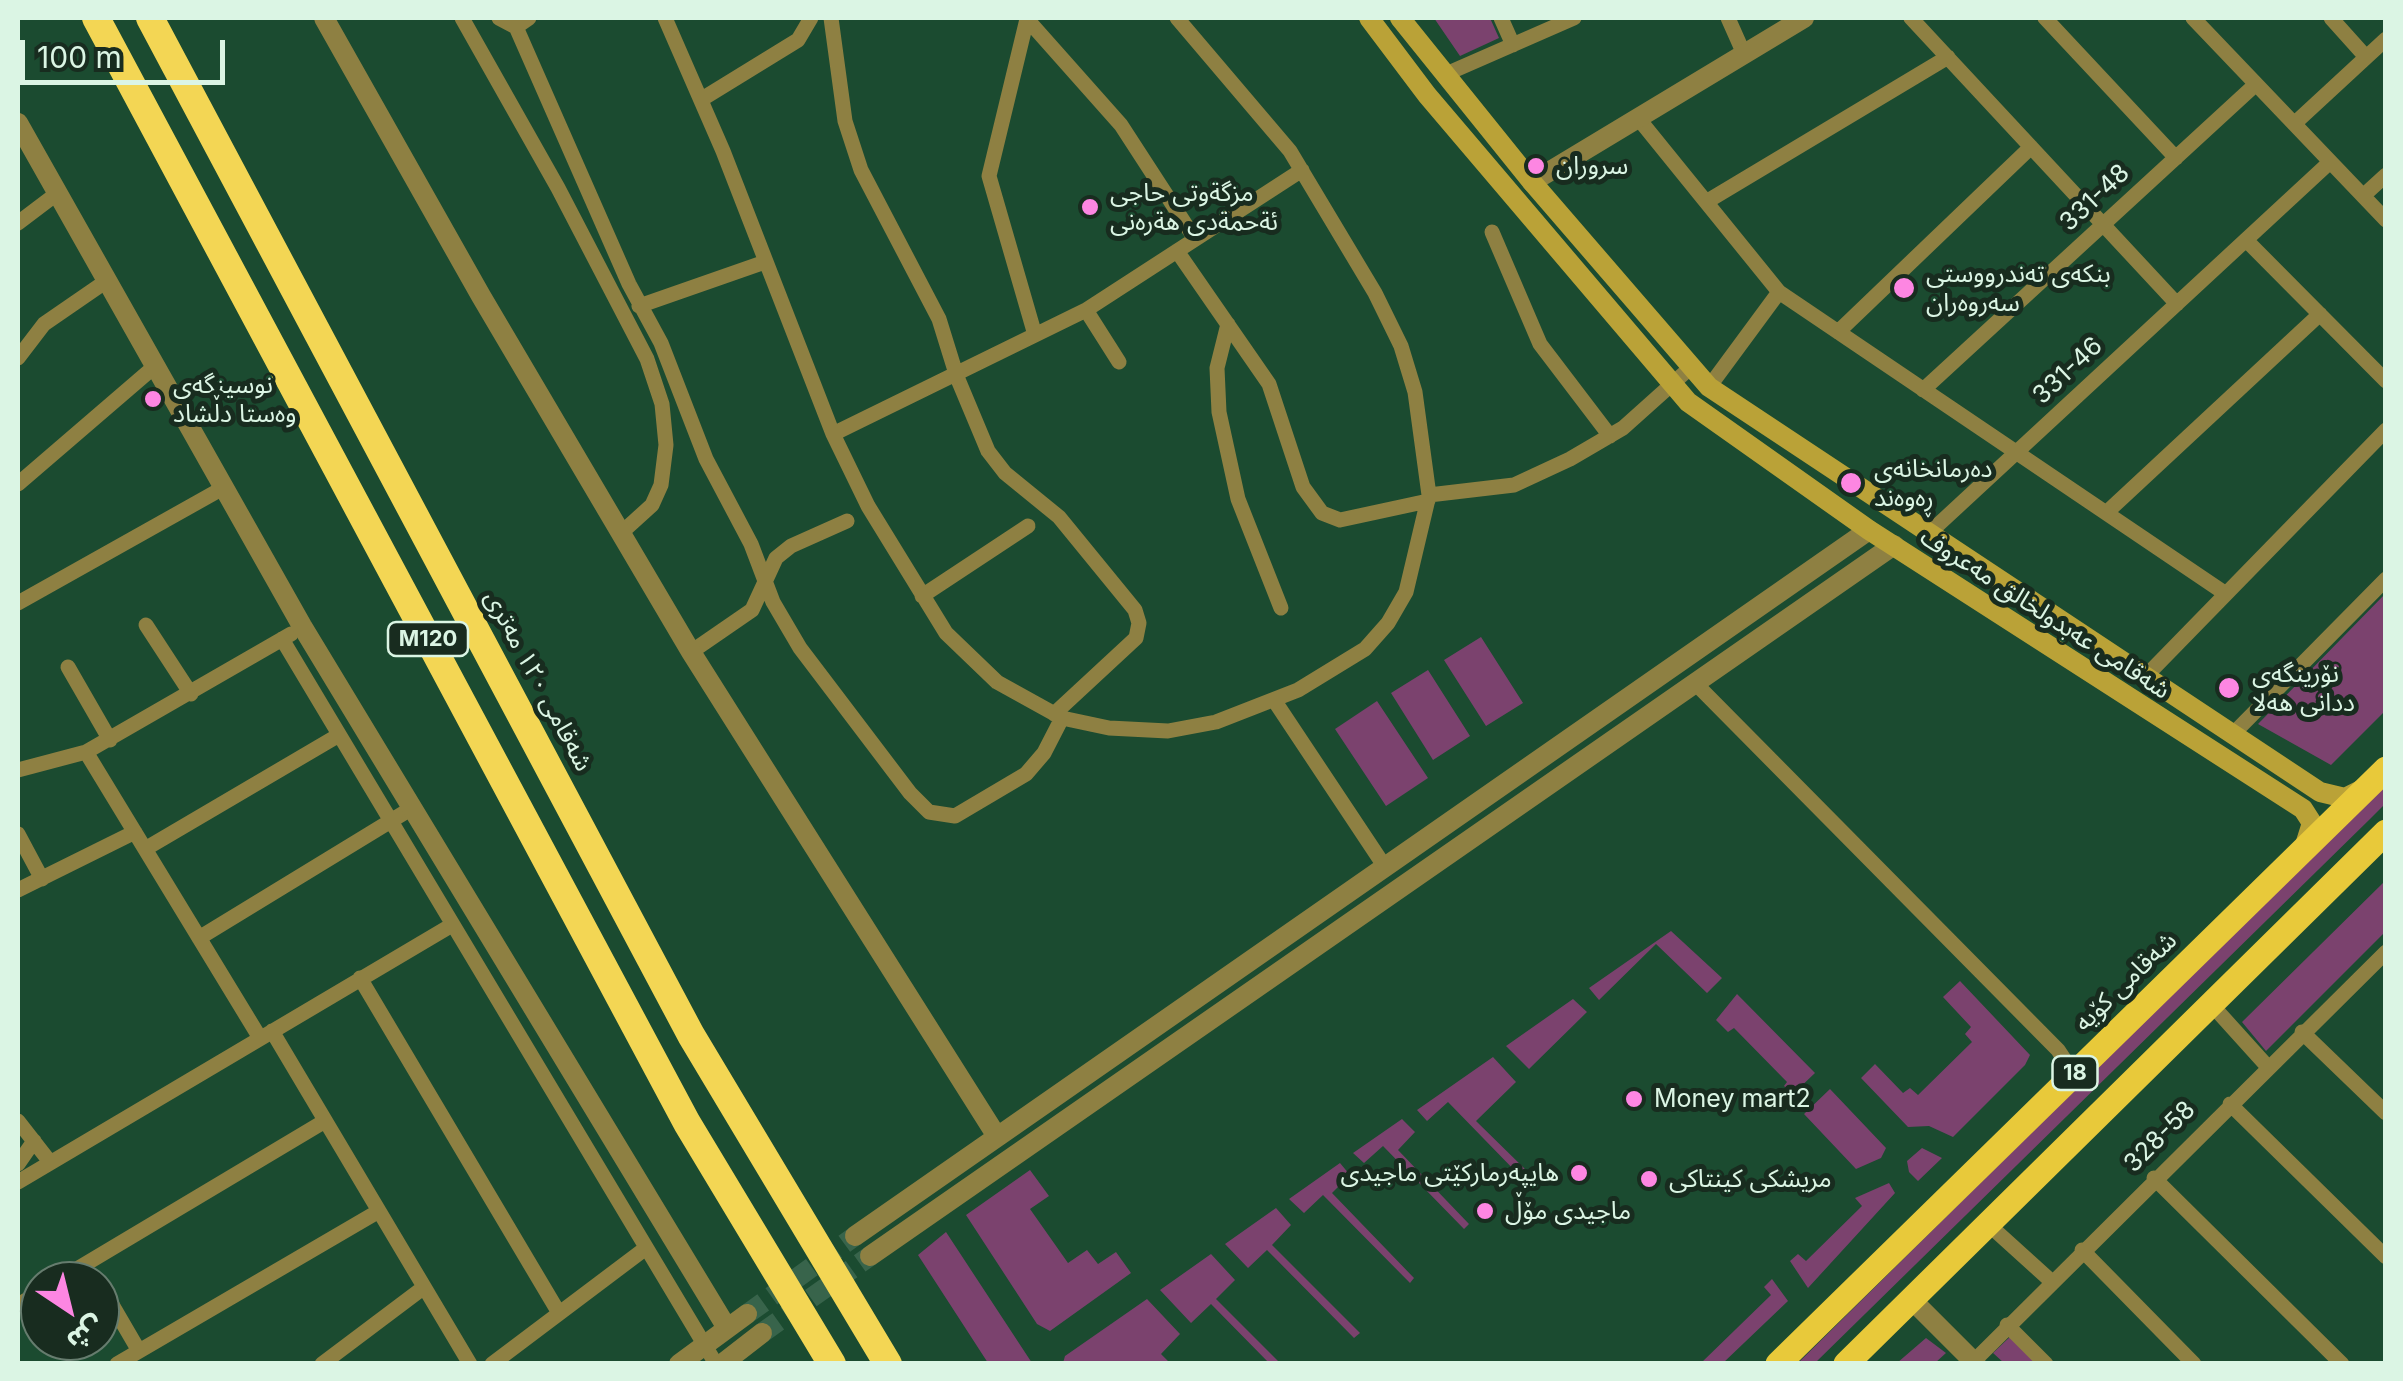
<!DOCTYPE html>
<meta charset="utf-8">
<style>
body{margin:0}
#map{position:relative;width:2403px;height:1381px;overflow:hidden;background:#1b4b30;font-family:Inter,"Noto Sans Arabic",sans-serif}
canvas{display:block}
.frame{position:absolute;inset:0;border:20px solid #dbf5e4;pointer-events:none}
.north{position:absolute;left:20px;top:1261px;width:100px;height:100px;box-sizing:border-box;background:#182c1f;border:2px solid #667c6e;border-radius:50%;rotate:145deg;font-size:28px;font-weight:700;line-height:40px;text-align:center;color:#dbf5e4}
.north::after{content:'';display:block;margin:auto;width:35px;height:45px;background:#fd86e2;clip-path:polygon(50% 0,100% 100%,50% 72%,0 100%)}
.scale{position:absolute;left:20px;top:40px;width:205px;height:45px;box-sizing:border-box;border:5px solid #dbf5e4;border-top:0;padding-left:12px;font-size:30px;line-height:35px;white-space:nowrap;color:#dbf5e4;-webkit-text-stroke:8px #182c1f;paint-order:stroke}
</style>
<div id="map">
<canvas width="2403" height="1381"></canvas>
<div class="frame"></div>
<div class="north">ش</div>
<div class="scale">100 m</div>
</div>
<script>
const ctx = document.querySelector('canvas').getContext('2d');
ctx.lineJoin = 'round';
function fillPath(path, color) {
  ctx.fillStyle = color;
  ctx.fill(path, 'evenodd');
}
function toPath(rows) {
  const path = new Path2D();
  for (const r of rows) {
    path.moveTo(r[0], r[1]);
    for (let i = 2; i < r.length; i += 2) path.lineTo(r[i], r[i + 1]);
  }
  return path;
}
function stroke(path, color, width, dash) {
  ctx.strokeStyle = color;
  ctx.lineWidth = width;
  ctx.lineCap = dash ? 'butt' : 'round';
  ctx.setLineDash(dash || []);
  ctx.stroke(path);
}
function drawText(font, color, halo, rows, align = 'center') {
  ctx.font = font + ' Inter,"Noto Sans Arabic",sans-serif';
  ctx.lineWidth = 10;
  ctx.setLineDash([]);
  ctx.textBaseline = 'middle';
  ctx.strokeStyle = halo;
  ctx.fillStyle = color;
  for (const [text, x, y, turn = 0] of rows) {
    ctx.save();
    ctx.translate(x, y);
    ctx.rotate((+turn || 0) * Math.PI / 180);
    ctx.textAlign = isNaN(turn) ? turn : align;
    if (halo) ctx.strokeText(text, 0, 0);
    ctx.fillText(text, 0, 0);
    ctx.restore();
  }
}
const green = toPath([
 [1434,18,1490,18,1499,38,1460,56],
 [2385,594,2385,711,2331,765,2258,724],
 [1481,637,1523,703,1486,726,1444,660],
 [1428,670,1470,736,1433,760,1391,693],
 [1377,701,1428,778,1386,806,1335,729],
 [2385,784,2385,804,2369,820,1815,1363,1797,1364],
 [2385,881,2385,932,2266,1051,2242,1022],
 [1671,931,1722,978,1707,993,1656,944,1599,1000,1589,988],
 [1960,981,2030,1055,2025,1065,1953,1137,1929,1126,1908,1127,1861,1078,1875,1064,1903,1093,1910,1088,1918,1095,1972,1042,1965,1034,1971,1027,1943,997],
 [1737,994,1815,1073,1793,1094,1784,1086,1787,1082,1734,1028,1728,1032,1716,1020],
 [1573,999,1587,1012,1529,1069,1506,1046],
 [1493,1057,1516,1082,1476,1121,1526,1170,1520,1176,1448,1102,1427,1121,1417,1110],
 [1830,1089,1886,1148,1881,1158,1856,1169,1804,1114],
 [1402,1119,1415,1132,1398,1150,1469,1224,1464,1229,1383,1146,1364,1163,1353,1153],
 [1922,1148,1942,1158,1918,1181,1909,1172,1907,1161],
 [1340,1163,1350,1175,1332,1193,1414,1278,1410,1283,1323,1195,1304,1213,1289,1199],
 [1030,1170,1049,1196,1030,1209,1068,1263,1087,1250,1098,1264,1116,1252,1131,1273,1050,1331,1037,1324,966,1215],
 [1889,1183,1895,1193,1808,1288,1790,1261,1798,1254,1806,1261,1862,1206,1855,1198],
 [1276,1208,1291,1225,1272,1245,1360,1333,1354,1338,1267,1250,1248,1268,1225,1244],
 [946,1232,1032,1363,988,1363,918,1255],
 [1211,1254,1235,1280,1216,1299,1280,1363,1269,1363,1211,1304,1191,1323,1160,1290],
 [1772,1279,1788,1301,1723,1363,1701,1363,1771,1295,1764,1287],
 [1147,1299,1180,1334,1161,1354,1170,1363,1063,1363,1065,1356],
 [2013,1334,2041,1363,2004,1363,1993,1353],
 [1926,1338,1946,1353,1935,1363,1897,1363]
]);
const tertiaryTunnel = toPath([
 [747,1314,855,1236],
 [762,1333,870,1256]
]);
const minor = toPath([
 [462,18,558,188,647,359,662,404,666,445,661,485,652,505,620,534],
 [499,18,516,27,529,18],
 [665,18,723,151,833,434,868,506,946,633,997,682,1062,718,1109,728,1168,731,1216,722,1298,690,1365,649,1388,623,1406,592,1429,495,1415,392,1401,346,1375,293,1290,151,1177,18],
 [831,18,845,121,861,170,939,319,957,377,988,451,1005,473,1059,517,1135,610,1139,623,1136,638,1054,714],
 [1026,18,1121,125,1195,239],
 [1501,18,1513,45],
 [1728,18,1744,54],
 [1911,18,2177,304],
 [2045,18,2176,158],
 [2193,18,2386,220],
 [2331,18,2366,57],
 [1027,19,989,176,1035,335],
 [516,27,629,284,661,343,706,459,751,544,773,602,800,648,910,793,929,812,955,816,1026,774,1044,753,1062,718],
 [1446,74,1574,18],
 [702,99,798,40,811,18],
 [1638,118,1779,292,2226,594],
 [2294,124,2386,39],
 [2363,196,2386,175],
 [1706,202,1948,57],
 [18,223,55,195],
 [1492,232,1540,344,1610,436],
 [2246,240,2386,381],
 [1177,251,1269,384,1303,487,1322,513,1340,520,1428,501],
 [639,306,765,262],
 [1086,310,1119,362],
 [1228,324,1217,368,1219,412,1238,499,1281,608],
 [1838,332,2031,147],
 [18,358,44,324,105,282],
 [1709,387,1779,292],
 [1923,390,2256,84],
 [833,434,1086,310,1302,170],
 [18,484,154,367],
 [1429,495,1514,485,1570,459,1623,428,1690,368],
 [2106,513,2320,314],
 [1927,535,2330,162],
 [922,596,1028,526],
 [18,603,223,488],
 [146,625,191,694],
 [282,639,716,1364],
 [691,652,752,610,776,558,791,546,847,521],
 [68,667,110,740],
 [2144,678,2386,430],
 [1695,683,2058,1050,2074,1074],
 [1274,700,1385,867],
 [2232,735,2386,579],
 [86,752,260,1038],
 [18,770,86,752,291,634],
 [18,834,42,879],
 [145,849,339,735],
 [18,890,135,832],
 [199,938,412,808],
 [360,978,559,1313],
 [2211,1004,2267,1066],
 [272,1031,470,1364],
 [2302,1032,2386,1113],
 [2230,1104,2386,1257],
 [18,1121,50,1162],
 [18,1164,34,1141],
 [2154,1178,2342,1364],
 [18,1182,452,925],
 [1988,1224,2051,1281],
 [2082,1250,2194,1364],
 [57,1281,325,1121],
 [100,1284,139,1351],
 [18,1305,40,1292],
 [2007,1325,2046,1364],
 [1974,1361,2386,952],
 [117,1364,379,1211],
 [322,1364,423,1288],
 [492,1364,646,1248]
]);
const tertiary = toPath([
 [324,18,481,296,691,652,996,1135],
 [18,123,302,626,727,1328],
 [1532,182,1804,18],
 [855,1236,1869,530],
 [870,1256,1894,545],
 [1911,1299,1976,1364],
 [679,1364,747,1314],
 [722,1364,762,1333]
]);
const secondary = toPath([
 [1369,18,1427,95,1688,402,1869,530,2303,809,2312,823,2305,845],
 [1400,18,1532,182,1709,387,2320,792,2345,798,2361,790]
]);
const trunk = toPath([
 [1778,1364,2386,769],
 [1846,1364,2386,832]
]);
const motorway = toPath([
 [96,18,687,1123,832,1364],
 [150,18,691,1035,888,1364]
]);
const markers = [
 [1536,166,10,"#fd86e2"],
 [1090,207,10,"#fd86e2"],
 [1904,288,12,"#fd86e2"],
 [153,399,10,"#fd86e2"],
 [1851,483,12,"#fd86e2"],
 [2229,688,12,"#fd86e2"],
 [1634,1099,10,"#fd86e2"],
 [1579,1173,10,"#fd86e2"],
 [1649,1179,10,"#fd86e2"],
 [1485,1211,10,"#fd86e2"]
];
const shields = [
 [428,639,80],
 [2075,1073,45]
];
const shieldNames = [
 ["M120",428,639],
 ["18",2075,1073]
];
const poiNames = [
 ["سروران",1556,166],
 ["مزگةوتی حاجی",1110,193],
 ["ئةحمةدی هةرەنی",1110,222],
 ["بنکەی تەندرووستی",1926,274],
 ["سەروەران",1926,303],
 ["نوسینگەی",173,385],
 ["وەستا دڵشاد",173,414],
 ["دەرمانخانەی",1874,469],
 ["ڕەوەند",1874,498],
 ["نۆرینگەی",2252,674],
 ["ددانی هەلا",2252,703],
 ["Money mart2",1654,1099],
 ["هایپەرمارکێتی ماجیدی",1559,1173,"right"],
 ["مریشکی کینتاکی",1669,1179],
 ["ماجیدی مۆڵ",1505,1211]
];
const streetNames = [
 ["331-48",2095,198,-43],
 ["331-46",2068,371,-43],
 ["شەقامی عەبدولخالق مەعروف",2045,614,33],
 ["شەقامی ١٢٠ مەتری",538,681,62],
 ["شەقامی کۆیە",2126,982,-44],
 ["328-58",2160,1137,-45]
];
fillPath(green, '#7b426e');
stroke(tertiaryTunnel, '#38644b', 20, [20, 10]);
stroke(minor, '#8e8042', 15);
stroke(tertiary, '#8e8042', 20);
stroke(secondary, '#baa237', 20);
stroke(trunk, '#e8c93a', 25);
stroke(motorway, '#f3d654', 28);
for (const [x, y, r, color] of markers) {
  const dot = new Path2D();
  dot.arc(x, y, r, 0, 2 * Math.PI);
  ctx.fillStyle = color;
  ctx.fill(dot);
  stroke(dot, '#182c1f', 4);
}
for (const [x, y, w] of shields) {
  const box = new Path2D();
  box.roundRect(x - w / 2, y - 17, w, 34, 8);
  ctx.fillStyle = '#182c1f';
  ctx.fill(box);
  stroke(box, '#dbf5e4', 2.5);
}
drawText('bold 22px', '#dbf5e4', null, shieldNames);
drawText('25px', '#dbf5e4', '#182c1f', poiNames, 'left');
drawText('25px', '#dbf5e4', '#182c1f', streetNames);
</script>
